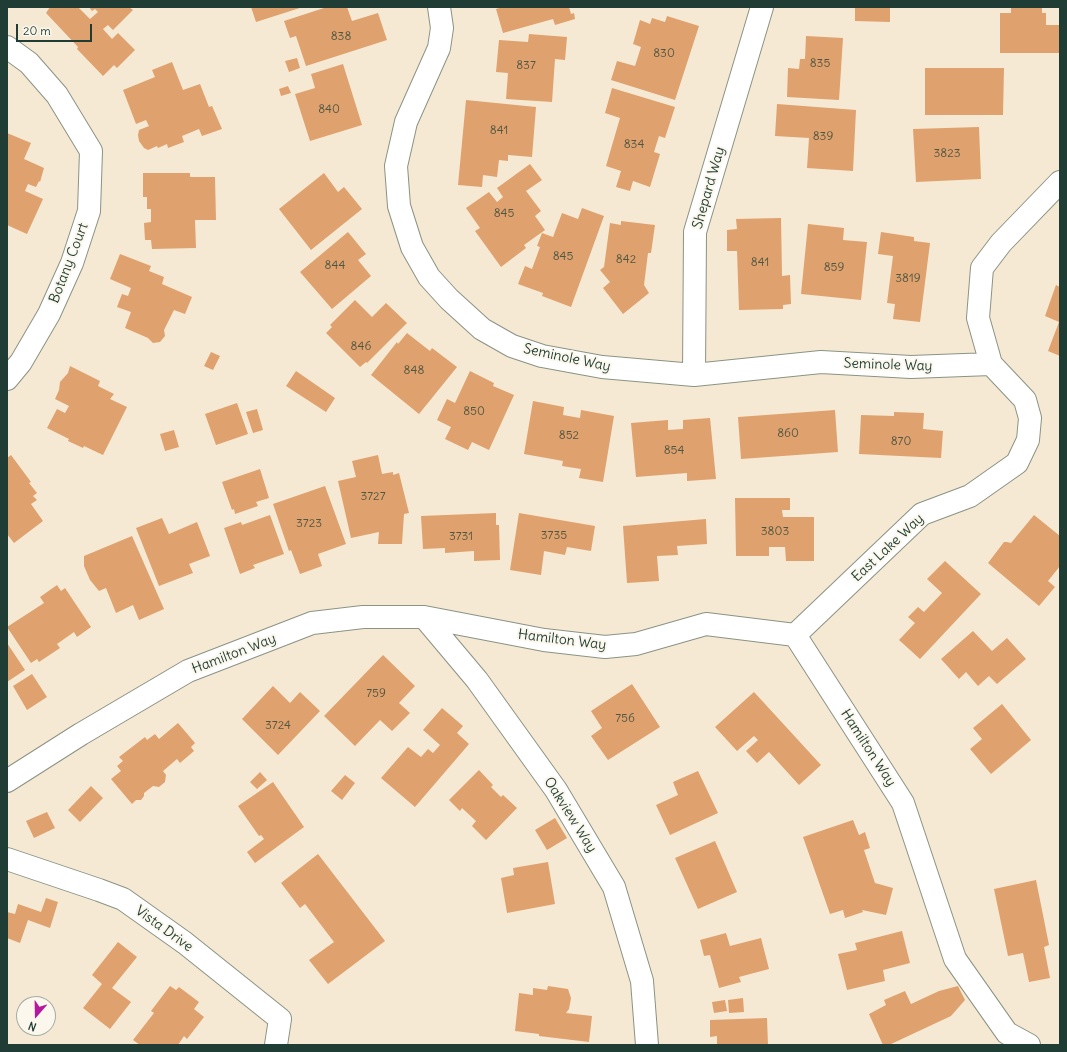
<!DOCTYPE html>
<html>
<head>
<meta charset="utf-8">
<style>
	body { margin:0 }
	#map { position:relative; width:1067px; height:1052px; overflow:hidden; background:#f6e9d4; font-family:Delius,sans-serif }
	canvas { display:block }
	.frame { position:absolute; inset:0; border:8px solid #1f3d34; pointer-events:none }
	.north { position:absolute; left:16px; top:996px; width:40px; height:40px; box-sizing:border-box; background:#fbf7ec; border:1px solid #a3ada2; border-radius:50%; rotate:200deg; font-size:11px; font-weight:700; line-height:16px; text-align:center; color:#1f3d34 }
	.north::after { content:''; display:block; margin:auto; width:14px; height:18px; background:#b5179e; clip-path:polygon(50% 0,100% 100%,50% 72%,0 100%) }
	.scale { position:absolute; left:16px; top:24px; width:76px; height:18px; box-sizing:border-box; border:2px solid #1f3d34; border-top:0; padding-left:5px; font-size:12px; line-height:14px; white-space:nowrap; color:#1f3d34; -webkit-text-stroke:3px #fbf7ec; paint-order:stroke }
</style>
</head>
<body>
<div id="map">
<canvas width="1067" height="1052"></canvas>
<div class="frame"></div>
<div class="north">N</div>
<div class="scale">20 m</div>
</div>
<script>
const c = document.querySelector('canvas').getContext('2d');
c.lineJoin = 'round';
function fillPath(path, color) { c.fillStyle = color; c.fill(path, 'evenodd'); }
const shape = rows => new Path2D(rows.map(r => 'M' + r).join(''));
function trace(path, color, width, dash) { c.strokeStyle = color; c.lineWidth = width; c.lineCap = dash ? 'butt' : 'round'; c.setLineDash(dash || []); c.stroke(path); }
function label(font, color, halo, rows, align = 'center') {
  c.font = font + ' Delius,sans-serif'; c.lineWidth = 4; c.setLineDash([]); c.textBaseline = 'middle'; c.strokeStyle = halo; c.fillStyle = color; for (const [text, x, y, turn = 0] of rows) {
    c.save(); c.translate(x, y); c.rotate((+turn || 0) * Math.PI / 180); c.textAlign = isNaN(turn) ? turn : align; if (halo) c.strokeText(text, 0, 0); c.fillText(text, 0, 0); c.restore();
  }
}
fillPath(shape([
	[50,7,78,7,90,19,98,12,95,9,92,11,89,7,129,7,133,10,113,30,108,25,103,29,112,39,118,33,135,50,117,68,114,65,103,76,77,49,78,47,46,13],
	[251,7,303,7,256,22],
	[327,7,347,7,352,21,378,13,387,40,306,66,296,36,290,38,284,21],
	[503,7,569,7,571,14,574,13,575,19,555,25,553,19,503,33,496,9],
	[855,7,890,7,890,22,855,21],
	[1011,7,1042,7,1042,13,1046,13,1046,25,1060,25,1060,53,1000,53,1000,13,1011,13],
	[667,16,699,26,675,100,611,80,617,61,635,66,641,47,633,44,640,20,650,24,652,18,665,22],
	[529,34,567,37,565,60,555,59,552,102,506,99,508,73,496,72,499,40,528,42],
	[806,36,843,38,839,100,787,97,788,68,799,69,800,59,805,59],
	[297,58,300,68,289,72,285,61],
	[172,62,183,90,200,84,209,107,212,106,222,129,202,136,199,129,182,136,184,142,168,148,167,144,158,148,157,146,148,150,144,148,139,141,138,135,139,130,149,126,146,120,136,124,123,90,155,77,152,70],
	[343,64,362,125,310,141,295,94,315,88,311,74],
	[925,68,1004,68,1003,115,925,115],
	[288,86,291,93,281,96,279,89],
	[612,88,675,107,665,138,659,136,654,152,660,154,650,187,633,181,630,191,616,187,621,171,606,166,620,118,605,113],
	[466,100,536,107,532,157,508,155,508,161,499,160,497,177,483,175,482,187,458,185],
	[777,104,856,110,853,171,807,168,809,138,775,136],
	[979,127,981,179,916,182,913,129],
	[7,133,31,143,24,159,44,168,40,182,39,181,36,187,28,184,25,191,43,199,27,234,7,225],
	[530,164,542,180,526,191,541,211,535,216,545,230,524,245,526,248,501,267,475,231,480,228,466,208,489,192,497,202,503,197,497,188],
	[143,173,190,173,190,177,215,177,216,220,195,220,196,248,152,249,151,240,145,240,144,223,151,222,151,209,147,209,147,197,143,197],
	[324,173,338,192,344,187,362,209,311,250,279,209],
	[582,208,604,216,571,307,542,296,543,293,518,284,525,266,532,269,540,247,537,246,542,233,553,237,562,213,578,219],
	[781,218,782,276,790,275,791,304,783,305,783,309,739,310,737,251,727,251,727,230,737,229,736,219],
	[621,221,655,225,651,253,648,253,644,285,649,293,623,314,603,288,610,282,600,270,604,267,610,223,621,225],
	[808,224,844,228,843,240,867,242,861,300,801,294],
	[348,232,366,254,358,260,371,276,332,309,300,272],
	[881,232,914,237,914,241,930,243,920,322,893,319,895,304,887,303,893,256,878,254],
	[120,254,151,266,149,271,164,277,162,284,192,297,185,314,174,310,164,330,165,336,160,342,153,343,148,338,125,328,131,312,117,307,122,294,128,296,131,288,110,279],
	[1056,285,1060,287,1060,356,1048,351,1059,322,1045,316],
	[355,300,372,317,386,303,407,323,367,363,366,362,360,367,326,333,332,327,330,325],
	[407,333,430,351,432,348,457,367,419,414,371,375,397,342,398,344],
	[211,352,220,356,213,370,204,366],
	[70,366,100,381,98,386,114,394,110,399,127,407,103,455,84,446,83,448,68,441,69,439,47,428,57,409,65,413,69,406,55,399,59,390,60,382,68,373],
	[296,371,335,398,326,412,286,386],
	[470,371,494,383,493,386,514,395,489,450,472,442,468,450,445,439,451,427,437,420,447,399,455,403],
	[533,401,564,407,563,415,580,418,581,410,614,416,603,482,579,478,581,469,562,466,563,461,524,454],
	[237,403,248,434,216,445,205,414],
	[257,409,263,430,253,433,246,412],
	[835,410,838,452,741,459,738,417],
	[894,412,924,413,923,429,943,431,941,458,859,454,861,415,894,416],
	[710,418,716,479,687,481,687,473,636,477,631,423,668,420,668,430,683,429,683,420],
	[174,430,179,447,165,451,160,434],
	[11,455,31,482,29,483,37,493,33,496,37,500,31,504,43,521,14,543,7,534,7,458],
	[378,455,382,474,393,472,393,475,399,473,409,513,404,514,402,544,378,544,379,532,351,538,338,481,356,477,352,461],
	[260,469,269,498,256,502,258,506,235,514,234,509,232,510,222,482],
	[325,486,346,544,318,554,322,566,300,574,291,550,289,551,273,504],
	[735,498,790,498,790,510,782,510,783,517,814,517,814,561,786,561,785,547,769,547,769,556,736,556],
	[496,513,496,525,499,525,500,560,474,561,474,551,445,553,445,548,423,549,421,516],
	[519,513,595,526,591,551,567,547,565,555,544,551,541,575,510,570],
	[270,515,284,554,253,565,255,568,240,574,224,528,241,522,242,525],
	[1034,515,1060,536,1060,566,1048,581,1055,587,1039,606,988,563,1004,542,1007,542,1011,543],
	[162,518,169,534,197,522,210,556,189,564,193,573,159,586,136,528],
	[706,519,707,544,677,546,678,555,657,556,659,581,627,583,623,526],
	[132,536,164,609,139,620,133,605,116,613,106,588,99,591,90,580,84,566,84,556],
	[945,561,981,594,920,659,899,640,915,623,908,617,918,607,924,612,942,593,927,579],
	[57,585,61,591,65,588,91,627,77,637,74,632,57,644,60,648,39,662,37,659,31,663,7,627,44,603,40,597],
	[973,631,992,651,1007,638,1026,659,997,684,989,676,978,686,966,672,959,679,941,659],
	[7,643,25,670,7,682],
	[383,655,415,686,399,703,410,713,392,731,380,720,355,746,324,716],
	[32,674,47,697,27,710,13,686],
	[632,684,660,727,608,760,591,736,602,728,591,711],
	[273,686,290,703,300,692,320,711,278,755,242,719],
	[754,692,821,765,799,785,769,752,757,763,746,751,758,740,754,736,737,751,715,727],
	[1002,704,1031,740,991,774,970,749,982,739,973,728],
	[442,708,463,726,457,733,469,744,415,807,381,778,408,747,421,757,428,749,433,753,440,745,423,730],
	[178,723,195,743,191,747,194,751,180,763,177,759,163,771,166,775,165,782,159,787,153,786,144,793,144,796,141,800,136,800,132,804,111,779,121,771,117,766,123,761,119,757,145,737,147,740,155,734,159,739],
	[479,770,493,785,491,787,501,797,503,795,517,808,486,840,472,826,476,821,462,808,460,811,449,800],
	[698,771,718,813,670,835,656,805,678,795,673,782],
	[260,772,267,780,257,789,250,782],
	[345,775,355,783,342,800,331,791],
	[273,782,304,827,255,863,247,852,264,839,261,835,259,836,238,806],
	[91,786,103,798,80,822,68,810],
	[47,812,55,828,34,838,26,821],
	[555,818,567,838,547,850,535,830],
	[853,820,859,835,865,832,870,848,864,850,875,883,893,888,886,915,862,910,863,912,845,918,843,910,830,914,803,837],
	[715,841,737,892,698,909,675,858],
	[318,854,385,941,328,984,309,960,334,942,305,904,300,908,281,883],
	[548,862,555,904,507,913,501,878,514,875,513,868],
	[1036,880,1049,945,1044,947,1050,978,1029,982,1023,953,1008,956,994,889],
	[46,898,58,902,50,928,28,920,20,943,7,938,7,912,15,914,18,904,41,912],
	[902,931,910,963,883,970,885,981,847,990,838,954,857,950,855,943],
	[726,933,730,946,761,938,769,969,739,977,741,982,719,988,710,955,704,956,700,940],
	[118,942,137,957,112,988,131,1002,110,1029,83,1008,102,984,92,975],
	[170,986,176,990,179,987,199,1002,194,1009,204,1017,187,1039,184,1036,178,1045,140,1045,133,1040,154,1013,151,1011],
	[548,986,568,989,571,998,569,1009,566,1013,592,1016,589,1042,539,1036,539,1034,515,1031,519,993,533,995,533,988,547,990],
	[958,986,965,1000,951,1016,889,1045,883,1045,869,1014,886,1005,884,1000,905,991,911,1004,939,991],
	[743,998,744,1012,729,1013,728,1000],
	[725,1000,727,1011,714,1013,712,1002],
	[767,1018,768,1045,717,1045,717,1036,710,1037,710,1020]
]), '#dfa16d');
const minor = shape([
	[439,7,442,28,439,48,406,122,396,166,399,206,412,247,429,277,449,299,482,329,512,346,542,356,602,367,694,375,821,362,911,367,991,364],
	[7,47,29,63,57,95,91,151,89,211,72,263,49,314,21,362,7,379],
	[694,375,695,232,762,7],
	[424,617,477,680,556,790,614,887,642,981,647,1045],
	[795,635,922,514,970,496,1017,463,1028,440,1030,418,1025,400,991,364,978,318,982,268,1001,243,1060,182],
	[7,781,81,734,188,671,312,623,363,617,424,617,544,640,605,647,636,644,706,624,795,635,903,803,955,959,1007,1033,1029,1045],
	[7,859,99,890,123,899,185,943,280,1019,276,1045]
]);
trace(minor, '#8a9384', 24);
trace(minor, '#fff', 22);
label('12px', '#4f5642', null, [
	["838",341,37],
	["830",664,54],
	["835",820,64],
	["837",526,66],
	["840",329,110],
	["841",499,131],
	["839",823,137],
	["834",634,145],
	["3823",947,154],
	["845",504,214],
	["845",563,257],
	["842",626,260],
	["841",760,263],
	["844",335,266],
	["859",834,268],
	["3819",908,279],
	["846",361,347],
	["848",414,371],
	["850",474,412],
	["860",788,434],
	["852",569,436],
	["870",901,442],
	["854",674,451],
	["3727",373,497],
	["3723",309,524],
	["3803",775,532],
	["3735",554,536],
	["3731",461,537],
	["759",376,694],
	["756",625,719],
	["3724",278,726]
]);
label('14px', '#1f3d34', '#fbf7ec', [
	["Shepard Way",709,188,-74],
	["Botany Court",69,263,-69],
	["Seminole Way",567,358,12],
	["Seminole Way",888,365,2],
	["East Lake Way",888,548,-43],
	["Hamilton Way",562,640,7],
	["Hamilton Way",234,654,-21],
	["Hamilton Way",868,748,57],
	["Oakview Way",570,815,58],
	["Vista Drive",164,929,36]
]);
</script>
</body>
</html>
